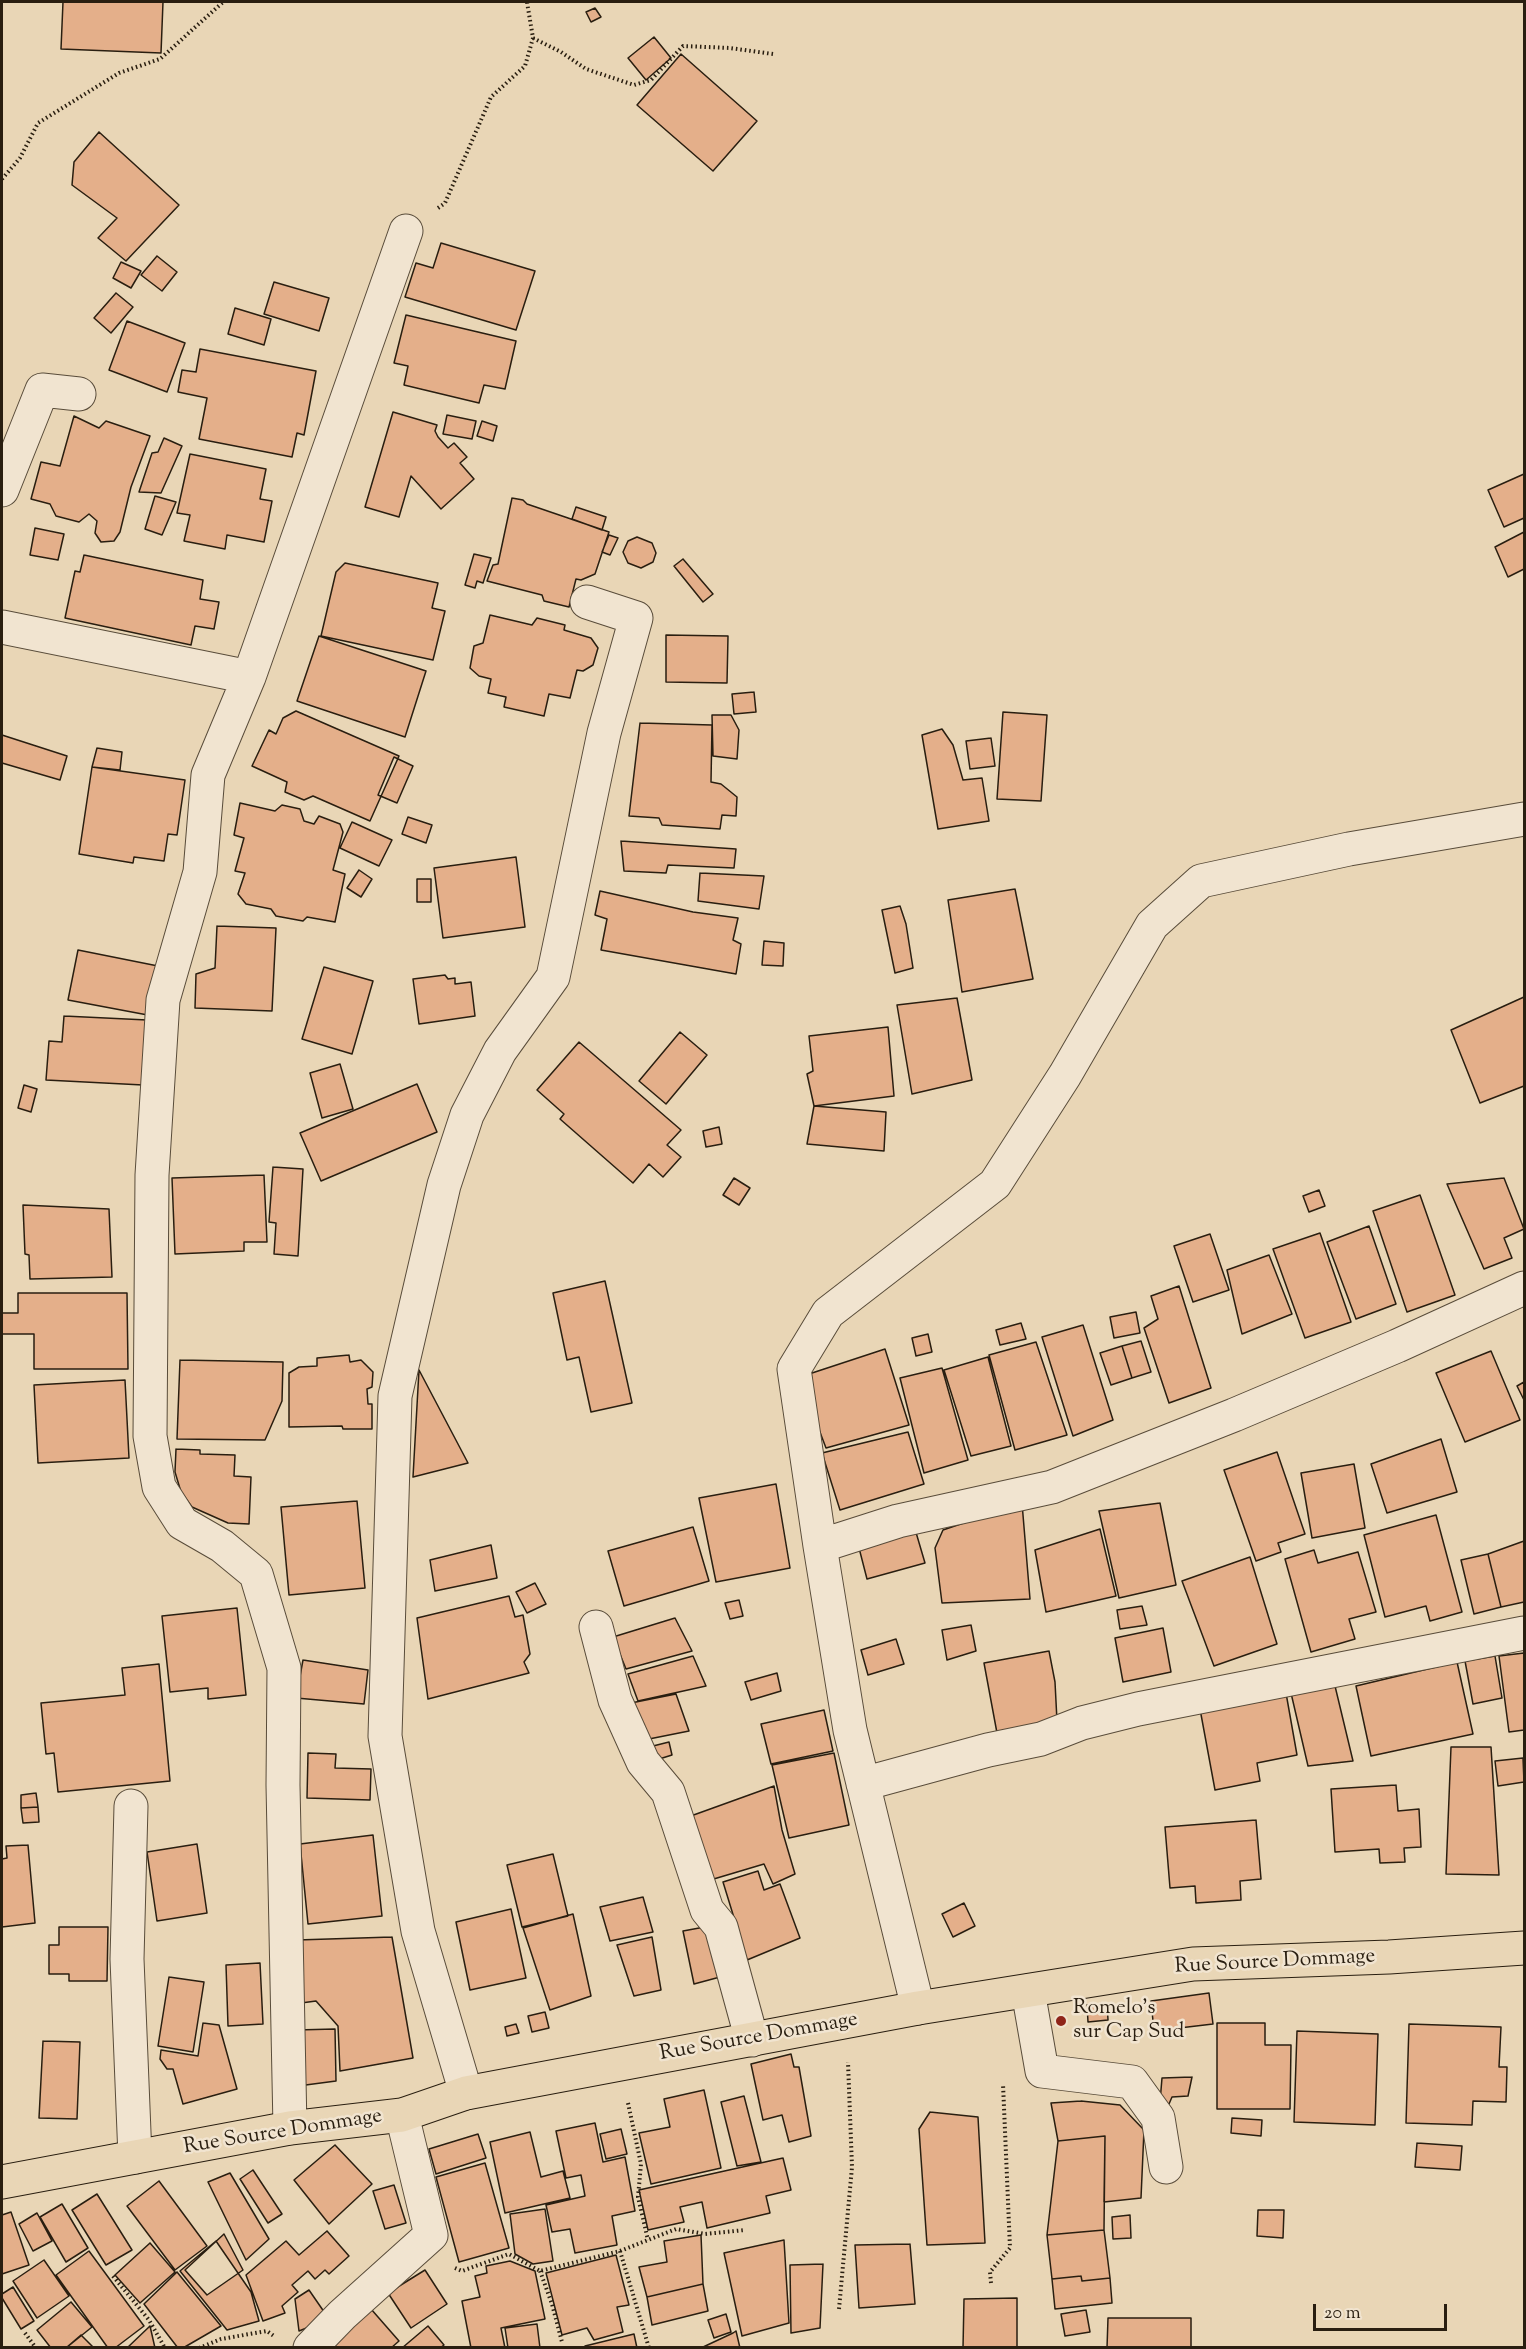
<!DOCTYPE html>
<html>
<head>
<meta charset="utf-8">
<style>
	body { margin:0 }
	#map { position:relative; width:1526px; height:2349px; overflow:hidden; background:#e9d6b6; font-family:"Sorts Mill Goudy",serif }
	canvas { display:block }
	.frame { position:absolute; inset:0; border:3px solid #291e10; pointer-events:none }
	.scale { position:absolute; left:1313px; top:2304px; width:134px; height:27px; box-sizing:border-box; border:3px solid #291e10; border-top:0; padding-left:8px; font-size:18px; line-height:21px; white-space:nowrap; color:#291e10; -webkit-text-stroke:4px #f1e4d0; paint-order:stroke }
</style>
</head>
<body>
<div id="map">
<canvas width="1526" height="2349"></canvas>
<div class="frame"></div>
<div class="scale">20 m</div>
</div>
<script>
const c = document.querySelector('canvas').getContext('2d');
c.lineJoin = 'round';
function fillPath(path, color) { c.fillStyle = color; c.fill(path, 'evenodd'); }
const shape = rows => new Path2D(rows.map(r => 'M' + r).join(''));
function trace(path, color, width, dash) { c.strokeStyle = color; c.lineWidth = width; c.lineCap = dash ? 'butt' : 'round'; c.setLineDash(dash || []); c.stroke(path); }
function label(font, color, halo, rows, align = 'center') {
  c.font = font + ' "Sorts Mill Goudy",serif'; c.lineWidth = 5; c.setLineDash([]); c.textBaseline = 'middle'; c.strokeStyle = halo; c.fillStyle = color; for (const [text, x, y, turn = 0] of rows) {
    c.save(); c.translate(x, y); c.rotate((+turn || 0) * Math.PI / 180); c.textAlign = isNaN(turn) ? turn : align; if (halo) c.strokeText(text, 0, 0); c.fillText(text, 0, 0); c.restore();
  }
}
const building = shape([
	[63,2,163,2,161,53,61,49,63,2],
	[595,8,601,17,591,22,586,12,595,8],
	[654,37,671,58,646,80,628,58,654,37],
	[681,54,757,121,713,171,637,105,681,54],
	[99,132,179,205,126,261,98,238,117,218,72,185,74,162,99,132],
	[441,243,535,271,516,330,405,297,416,263,433,268,441,243],
	[157,256,177,272,162,291,141,275,157,256],
	[121,262,141,271,131,288,113,278,121,262],
	[274,282,329,298,319,331,264,314,274,282],
	[116,293,133,307,111,333,94,318,116,293],
	[235,308,271,319,264,345,228,334,235,308],
	[406,315,516,341,505,389,484,385,479,403,404,385,408,366,394,363,406,315],
	[127,321,185,343,167,392,109,370,127,321],
	[200,349,316,371,304,435,297,433,292,457,199,439,207,398,178,392,182,370,196,372,200,349],
	[393,412,437,425,435,431,438,437,448,448,454,443,467,457,460,463,474,479,441,509,411,476,399,517,365,507,393,412],
	[447,415,476,421,472,439,443,434,447,415],
	[74,416,99,428,106,421,150,436,131,487,120,532,114,541,101,542,95,533,97,521,89,514,79,522,56,516,50,504,31,499,41,462,60,466,74,416],
	[482,421,497,426,493,441,477,436,482,421],
	[164,438,182,446,161,493,139,492,152,453,158,452,164,438],
	[190,454,266,469,260,499,272,501,264,542,227,535,225,549,184,541,190,515,177,513,190,454],
	[1524,474,1524,518,1504,527,1488,490,1524,474],
	[155,496,176,502,162,535,145,529,155,496],
	[512,498,523,500,527,504,609,532,595,574,581,580,576,579,569,607,544,601,542,595,487,581,493,565,498,564,512,498],
	[576,507,606,517,602,530,572,519,576,507],
	[35,528,64,534,58,560,30,555,35,528],
	[1524,532,1524,569,1508,577,1495,547,1524,532],
	[609,535,618,538,610,555,602,552,609,535],
	[637,537,652,543,656,553,653,562,641,568,628,563,623,552,628,541,637,537],
	[474,554,491,558,483,583,477,581,475,588,465,585,474,554],
	[84,555,203,580,200,599,219,602,214,629,195,626,191,645,65,618,75,571,80,572,84,555],
	[683,559,713,594,703,602,674,566,683,559],
	[345,563,438,583,432,608,445,611,433,660,321,636,336,572,345,563],
	[490,615,532,625,537,618,565,625,564,630,591,638,598,648,593,665,583,671,577,670,570,698,549,694,544,716,504,707,506,697,488,693,491,679,479,676,470,668,474,646,483,643,490,615],
	[666,635,728,636,727,683,666,682,666,635],
	[319,636,426,671,405,737,297,701,319,636],
	[754,692,756,712,734,714,732,694,754,692],
	[296,711,399,756,370,821,313,796,304,800,285,792,287,782,252,766,269,730,276,734,283,718,296,711],
	[1003,712,1047,715,1041,801,997,799,1003,712],
	[712,715,731,715,739,730,737,759,713,756,712,715],
	[640,723,712,725,711,782,721,784,737,797,736,816,722,815,720,829,662,825,659,818,629,816,640,723],
	[942,729,953,745,963,780,982,778,989,821,938,829,922,735,942,729],
	[2,735,67,756,60,780,2,763,2,735],
	[991,738,995,766,970,769,966,741,991,738],
	[97,748,122,752,120,770,92,767,97,748],
	[394,757,413,766,397,803,378,795,394,757],
	[92,767,185,780,177,835,168,834,164,861,134,857,133,863,79,854,92,767],
	[240,803,275,811,282,805,300,809,304,821,314,824,319,816,340,824,343,832,333,870,345,874,335,922,307,917,303,921,276,916,271,909,246,904,238,894,245,873,235,871,244,838,234,835,240,803],
	[408,817,432,825,426,843,402,834,408,817],
	[352,822,392,840,379,866,340,848,352,822],
	[621,841,736,849,734,868,668,865,666,873,624,871,621,841],
	[516,857,525,927,443,938,434,868,516,857],
	[359,870,372,879,361,897,347,888,359,870],
	[700,873,764,876,759,909,698,901,700,873],
	[417,879,431,879,431,902,417,902,417,879],
	[1015,889,1033,979,962,992,948,900,1015,889],
	[600,891,693,912,738,918,733,940,741,944,736,974,601,950,607,919,595,915,600,891],
	[900,906,906,924,913,968,895,973,882,910,900,906],
	[217,926,276,928,272,1011,195,1008,196,974,215,968,217,926],
	[764,941,784,943,783,966,762,965,764,941],
	[78,950,163,967,153,1016,68,1000,78,950],
	[324,967,373,981,352,1054,302,1039,324,967],
	[445,975,448,979,455,978,455,984,471,982,475,1016,419,1024,413,979,445,975],
	[1524,997,1524,1086,1480,1103,1451,1030,1524,997],
	[957,998,972,1080,912,1094,897,1005,957,998],
	[64,1016,147,1020,143,1085,46,1080,49,1041,62,1042,64,1016],
	[888,1027,894,1096,814,1106,807,1074,813,1071,809,1036,888,1027],
	[680,1032,707,1055,666,1104,639,1081,680,1032],
	[579,1042,681,1130,667,1145,681,1157,663,1177,649,1164,633,1183,560,1119,564,1114,537,1090,579,1042],
	[340,1064,353,1109,322,1118,310,1073,340,1064],
	[417,1084,437,1132,321,1181,300,1133,417,1084],
	[24,1085,37,1089,31,1112,18,1108,24,1085],
	[814,1106,886,1112,884,1151,807,1144,814,1106],
	[719,1127,722,1144,706,1147,703,1131,719,1127],
	[273,1167,303,1169,298,1256,274,1254,276,1223,269,1222,273,1167],
	[264,1175,267,1242,244,1242,244,1251,175,1254,172,1178,264,1175],
	[734,1178,750,1188,739,1205,723,1195,734,1178],
	[1504,1178,1524,1229,1504,1238,1512,1258,1484,1269,1447,1184,1504,1178],
	[1319,1190,1325,1206,1309,1212,1303,1196,1319,1190],
	[1420,1195,1455,1295,1407,1312,1373,1211,1420,1195],
	[23,1205,109,1209,112,1277,30,1279,29,1255,25,1254,23,1205],
	[1369,1226,1396,1304,1356,1319,1327,1242,1369,1226],
	[1320,1233,1351,1322,1305,1338,1273,1249,1320,1233],
	[1210,1234,1229,1290,1193,1302,1174,1246,1210,1234],
	[1269,1255,1292,1314,1242,1334,1227,1270,1269,1255],
	[605,1281,632,1403,591,1412,579,1357,567,1360,553,1293,605,1281],
	[1179,1286,1211,1388,1169,1403,1144,1328,1158,1319,1151,1296,1179,1286],
	[18,1293,127,1293,128,1369,34,1369,34,1334,2,1334,2,1313,18,1313,18,1293],
	[1136,1312,1140,1333,1114,1338,1110,1317,1136,1312],
	[1021,1323,1026,1339,1000,1345,996,1330,1021,1323],
	[1083,1325,1113,1420,1073,1436,1042,1337,1083,1325],
	[928,1334,932,1352,916,1356,912,1338,928,1334],
	[1141,1341,1151,1372,1132,1378,1122,1346,1141,1341],
	[1036,1342,1067,1435,1015,1450,989,1355,1036,1342],
	[1122,1346,1132,1378,1111,1385,1100,1353,1122,1346],
	[885,1349,909,1425,826,1448,815,1419,809,1374,885,1349],
	[1491,1351,1520,1420,1465,1442,1436,1373,1491,1351],
	[349,1355,350,1362,361,1360,373,1372,372,1387,367,1389,368,1404,372,1404,372,1429,343,1429,342,1426,289,1427,289,1373,299,1367,317,1366,317,1358,349,1355],
	[988,1357,1011,1446,971,1456,944,1370,988,1357],
	[180,1360,283,1362,282,1401,265,1440,177,1439,180,1360],
	[942,1368,968,1460,924,1473,900,1378,942,1368],
	[419,1370,468,1463,413,1477,419,1370],
	[125,1380,129,1458,38,1463,34,1385,125,1380],
	[1524,1382,1524,1400,1517,1386,1524,1382],
	[908,1432,924,1484,840,1510,822,1453,908,1432],
	[1441,1439,1457,1492,1387,1513,1371,1464,1441,1439],
	[176,1449,200,1450,200,1454,235,1455,234,1476,251,1477,249,1524,228,1523,192,1507,181,1492,175,1472,176,1449],
	[1277,1452,1305,1534,1278,1543,1281,1552,1256,1561,1224,1470,1277,1452],
	[1354,1464,1365,1528,1312,1538,1301,1473,1354,1464],
	[776,1484,790,1568,716,1582,699,1498,776,1484],
	[357,1501,365,1588,289,1595,281,1507,357,1501],
	[1022,1503,1030,1599,942,1603,935,1548,943,1530,1022,1503],
	[1160,1503,1176,1585,1119,1598,1099,1511,1160,1503],
	[1436,1515,1462,1612,1430,1621,1426,1606,1385,1617,1364,1535,1436,1515],
	[693,1527,709,1581,624,1606,608,1551,693,1527],
	[915,1529,925,1563,867,1579,858,1544,915,1529],
	[1100,1529,1116,1596,1046,1612,1035,1550,1100,1529],
	[1524,1541,1524,1602,1501,1607,1488,1554,1524,1541],
	[491,1545,497,1578,435,1591,430,1560,491,1545],
	[1314,1550,1318,1563,1358,1552,1376,1612,1349,1619,1355,1639,1311,1652,1285,1559,1314,1550],
	[1488,1554,1501,1607,1474,1614,1461,1560,1488,1554],
	[1250,1557,1277,1644,1214,1666,1182,1581,1250,1557],
	[535,1583,546,1604,527,1613,516,1592,535,1583],
	[509,1596,515,1617,523,1615,530,1654,524,1662,529,1673,428,1699,417,1618,509,1596],
	[739,1600,743,1616,730,1619,725,1603,739,1600],
	[1142,1606,1147,1625,1120,1629,1117,1610,1142,1606],
	[237,1608,246,1695,208,1699,208,1688,170,1692,162,1616,237,1608],
	[675,1618,692,1651,626,1669,613,1637,675,1618],
	[971,1625,976,1651,947,1660,942,1630,971,1625],
	[1163,1628,1171,1672,1123,1682,1115,1638,1163,1628],
	[896,1639,904,1664,868,1675,861,1650,896,1639],
	[1049,1651,1055,1682,1057,1721,997,1733,984,1663,1049,1651],
	[1524,1653,1524,1730,1509,1732,1499,1656,1524,1653],
	[693,1656,706,1686,638,1701,628,1674,693,1656],
	[1495,1656,1502,1698,1473,1704,1465,1661,1495,1656],
	[303,1660,368,1670,364,1704,296,1698,303,1660],
	[1457,1662,1473,1734,1371,1756,1356,1686,1457,1662],
	[159,1664,170,1781,58,1792,54,1753,46,1754,41,1703,125,1695,122,1668,159,1664],
	[777,1673,781,1691,751,1700,745,1682,777,1673],
	[1335,1686,1353,1761,1308,1766,1291,1693,1335,1686],
	[1286,1693,1297,1755,1257,1763,1260,1781,1215,1790,1200,1709,1286,1693],
	[676,1694,689,1731,644,1740,631,1703,676,1694],
	[824,1710,833,1751,771,1764,761,1724,824,1710],
	[669,1742,672,1755,656,1760,653,1746,669,1742],
	[1451,1747,1491,1747,1499,1875,1446,1874,1451,1747],
	[308,1753,336,1754,335,1768,371,1769,370,1800,307,1798,308,1753],
	[834,1753,849,1825,789,1838,772,1765,834,1753],
	[1523,1758,1524,1782,1498,1786,1495,1761,1523,1758],
	[1396,1785,1398,1811,1419,1809,1421,1847,1404,1848,1405,1862,1380,1863,1379,1849,1335,1852,1331,1789,1396,1785],
	[774,1786,782,1830,795,1874,773,1884,764,1864,707,1881,688,1817,774,1786],
	[36,1793,38,1807,21,1808,21,1795,36,1793],
	[38,1807,39,1822,23,1823,21,1808,38,1807],
	[1256,1820,1261,1879,1240,1881,1241,1900,1196,1903,1195,1886,1170,1888,1165,1827,1256,1820],
	[373,1835,382,1916,308,1924,300,1844,373,1835],
	[197,1844,207,1913,157,1921,147,1852,197,1844],
	[28,1845,35,1923,2,1927,2,1859,7,1858,6,1846,28,1845],
	[553,1854,568,1916,522,1927,507,1865,553,1854],
	[758,1871,764,1890,780,1884,800,1938,747,1960,723,1882,758,1871],
	[643,1897,653,1932,610,1941,600,1907,643,1897],
	[964,1903,975,1926,953,1937,942,1914,964,1903],
	[511,1909,526,1978,470,1990,456,1922,511,1909],
	[573,1914,591,1996,550,2010,523,1928,573,1914],
	[710,1926,720,1977,694,1984,683,1931,710,1926],
	[59,1927,108,1927,107,1981,69,1981,69,1974,49,1974,49,1945,59,1945,59,1927],
	[392,1937,413,2058,340,2071,338,2026,316,2001,301,2003,297,1940,392,1937],
	[652,1937,661,1990,634,1996,617,1945,652,1937],
	[260,1963,263,2024,228,2026,226,1965,260,1963],
	[169,1977,204,1982,193,2052,158,2046,169,1977],
	[1209,1993,1213,2024,1154,2031,1151,2001,1209,1993],
	[1107,2003,1108,2020,1088,2022,1087,2005,1107,2003],
	[545,2012,549,2028,532,2032,528,2016,545,2012],
	[203,2023,219,2025,237,2089,183,2104,173,2069,167,2069,160,2059,161,2050,198,2056,203,2023],
	[1217,2023,1265,2023,1265,2045,1291,2045,1290,2109,1217,2109,1217,2023],
	[516,2024,519,2033,507,2036,505,2027,516,2024],
	[1409,2024,1501,2027,1499,2067,1507,2067,1506,2102,1473,2101,1472,2125,1406,2123,1409,2024],
	[335,2029,336,2081,298,2086,296,2030,335,2029],
	[1297,2031,1378,2034,1375,2125,1294,2122,1297,2031],
	[43,2041,80,2042,77,2119,39,2118,43,2041],
	[791,2054,794,2067,799,2067,811,2136,789,2142,782,2115,763,2120,751,2064,791,2054],
	[1192,2077,1188,2096,1172,2097,1169,2104,1160,2102,1162,2078,1192,2077],
	[704,2090,721,2168,651,2184,639,2133,670,2127,664,2099,704,2090],
	[744,2096,761,2162,737,2166,721,2102,744,2096],
	[1081,2101,1120,2105,1144,2130,1141,2198,1104,2202,1105,2136,1058,2141,1051,2103,1081,2101],
	[930,2112,978,2117,985,2243,927,2245,919,2129,930,2112],
	[1232,2118,1262,2120,1261,2136,1231,2133,1232,2118],
	[595,2123,603,2162,625,2157,635,2211,612,2216,617,2245,575,2253,570,2229,552,2232,546,2205,585,2196,581,2175,566,2178,556,2131,595,2123],
	[621,2129,627,2154,606,2159,600,2134,621,2129],
	[530,2132,541,2177,563,2171,570,2198,505,2213,490,2142,530,2132],
	[478,2134,486,2158,436,2174,429,2149,478,2134],
	[1105,2136,1104,2230,1047,2235,1058,2141,1105,2136],
	[1417,2143,1462,2146,1460,2170,1415,2167,1417,2143],
	[335,2145,372,2184,329,2224,294,2180,335,2145],
	[783,2158,791,2190,766,2196,770,2213,707,2228,702,2202,680,2207,684,2222,648,2230,639,2190,783,2158],
	[485,2163,509,2248,459,2262,436,2177,485,2163],
	[253,2170,282,2214,268,2223,240,2179,253,2170],
	[230,2173,269,2239,246,2260,208,2182,230,2173],
	[159,2181,207,2246,175,2270,127,2206,159,2181],
	[394,2185,406,2223,385,2229,373,2191,394,2185],
	[97,2194,132,2250,106,2265,72,2210,97,2194],
	[62,2204,88,2248,66,2262,40,2217,62,2204],
	[545,2209,553,2261,533,2264,515,2254,510,2214,545,2209],
	[1258,2210,1284,2210,1283,2238,1257,2236,1258,2210],
	[11,2212,29,2265,2,2274,2,2215,11,2212],
	[37,2213,52,2241,33,2251,19,2224,37,2213],
	[1130,2215,1131,2238,1113,2239,1112,2217,1130,2215],
	[1104,2230,1110,2278,1082,2281,1081,2276,1052,2279,1047,2235,1104,2230],
	[327,2231,349,2256,329,2274,325,2270,315,2279,308,2271,292,2285,298,2292,282,2306,285,2313,263,2321,246,2275,286,2241,299,2255,327,2231],
	[224,2234,243,2270,207,2295,185,2270,224,2234],
	[701,2235,703,2284,647,2297,639,2267,667,2262,664,2241,701,2235],
	[784,2240,789,2323,742,2336,724,2253,784,2240],
	[216,2241,251,2292,259,2321,227,2330,180,2271,216,2241],
	[150,2243,175,2272,140,2303,115,2275,150,2243],
	[910,2244,915,2304,859,2308,855,2245,910,2244],
	[89,2251,144,2326,115,2348,108,2348,56,2275,89,2251],
	[616,2255,629,2305,617,2307,623,2332,594,2340,587,2328,562,2335,546,2273,616,2255],
	[44,2260,69,2296,37,2318,13,2281,44,2260],
	[510,2261,535,2271,545,2319,501,2328,505,2348,471,2348,462,2301,480,2297,475,2276,487,2273,486,2266,510,2261],
	[823,2264,820,2328,791,2333,790,2265,823,2264],
	[425,2270,447,2304,411,2328,388,2293,425,2270],
	[177,2272,221,2326,183,2348,178,2348,144,2304,177,2272],
	[1081,2276,1082,2281,1110,2278,1112,2303,1055,2309,1052,2279,1081,2276],
	[703,2284,708,2311,652,2325,647,2297,703,2284],
	[13,2287,34,2321,21,2329,2,2298,2,2294,13,2287],
	[309,2290,329,2319,299,2331,295,2299,309,2290],
	[1017,2298,1017,2348,963,2348,964,2299,1017,2298],
	[71,2302,92,2327,66,2348,51,2348,37,2330,71,2302],
	[371,2309,399,2341,391,2348,326,2348,371,2309],
	[1086,2310,1090,2332,1065,2336,1061,2314,1086,2310],
	[726,2314,731,2332,714,2338,708,2320,726,2314],
	[1108,2318,1191,2318,1191,2348,1107,2348,1108,2318],
	[537,2324,540,2348,508,2348,505,2328,537,2324],
	[150,2326,155,2348,127,2348,150,2326],
	[428,2326,444,2345,440,2348,402,2348,428,2326],
	[736,2331,740,2348,701,2348,733,2333,736,2331],
	[634,2334,637,2348,585,2348,585,2346,634,2334],
	[81,2335,94,2348,67,2347,81,2335]
]);
fillPath(building, '#e4af8a');
trace(building, '#291e10', 1.5);
const minor = shape([
	[2,490,42,390,79,394],
	[2,627,249,677],
	[820,1546,898,1521,1052,1487,1234,1415,1397,1346,1524,1288],
	[596,1627,615,1700,643,1762,668,1792,707,1910,721,1927,752,2040],
	[863,1784,988,1750,1041,1739,1082,1723,1138,1709,1524,1633],
	[131,1806,127,1959,135,2157],
	[1028,1991,1042,2071,1132,2082,1158,2118,1166,2167],
	[918,2008,850,1730,820,1546,794,1369,828,1313,995,1184,1065,1075,1152,925,1201,881,1349,849,1524,819],
	[466,2093,418,1931,385,1736,395,1396,444,1185,467,1115,500,1051,553,977,604,733,636,618,587,602],
	[290,2128,283,1785,284,1668,256,1574,222,1546,182,1523,159,1487,150,1436,152,1175,163,1000,200,872,208,775,249,677,406,231],
	[310,2348,342,2315,431,2235,402,2115]
]);
const major = shape([
	[2,2182,290,2128,402,2115,466,2093,918,2008,1193,1964,1389,1957,1524,1948]
]);
trace(minor, '#594c3a', 35);
trace(major, '#291e10', 35);
trace(shape([
	[533,38,561,52,586,69,634,85,651,80,683,46,730,48,773,54],
	[2,179,20,158,38,123,119,73,160,59,223,2],
	[438,208,445,203,491,97,525,66,533,38,527,2],
	[628,2103,641,2164,638,2197,648,2240],
	[620,2251,649,2348],
	[455,2268,462,2271,509,2254,540,2271,620,2251,676,2229,705,2234,745,2230],
	[540,2271,552,2304,562,2342],
	[113,2276,149,2320,165,2348],
	[991,2283,990,2272,1010,2248,1003,2084],
	[839,2309,852,2167,848,2062],
	[25,2333,36,2348],
	[199,2348,221,2339,267,2331,274,2336]
]), '#291e10', 4, [1.5, 3]);
trace(minor, '#f1e4d0', 33);
trace(major, '#e9d6b6', 33);
for (const [x, y, r, color] of [
	[1061,2021,6,"#8f2418"]
]) { const dot = new Path2D(); dot.arc(x, y, r, 0, 2 * Math.PI); c.fillStyle = color; c.fill(dot); trace(dot, '#f1e4d0', 2); }
label('21px', '#291e10', '#f1e4d0', [
	["Rue Source Dommage",1275,1963,-3],
	["Rue Source Dommage",759,2038,-10],
	["Rue Source Dommage",283,2133,-9]
]);
label('21px', '#291e10', '#f1e4d0', [
	["Romelo's",1073,2009],
	["sur Cap Sud",1073,2033]
], 'left');
</script>
</body>
</html>
